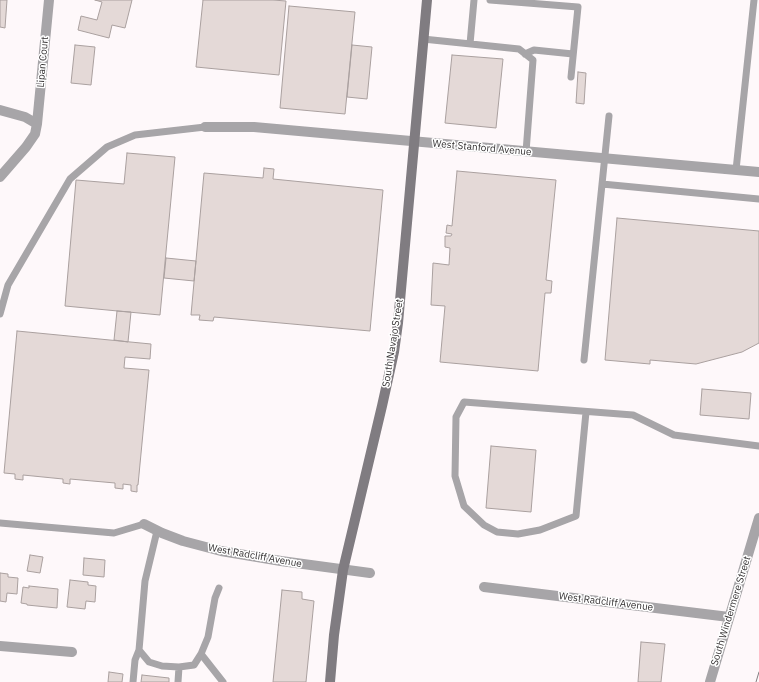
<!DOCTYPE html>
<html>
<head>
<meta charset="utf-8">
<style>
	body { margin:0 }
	canvas { display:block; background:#fef8fa }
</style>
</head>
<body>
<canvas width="759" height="682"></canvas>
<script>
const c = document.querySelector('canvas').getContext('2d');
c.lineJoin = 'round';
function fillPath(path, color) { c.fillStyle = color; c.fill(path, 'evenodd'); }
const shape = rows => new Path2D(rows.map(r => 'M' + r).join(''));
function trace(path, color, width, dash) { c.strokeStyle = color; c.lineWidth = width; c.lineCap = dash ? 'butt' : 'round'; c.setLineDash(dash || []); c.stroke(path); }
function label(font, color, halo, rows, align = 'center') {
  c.font = font + ' "IBM Plex Sans",sans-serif'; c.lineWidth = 3; c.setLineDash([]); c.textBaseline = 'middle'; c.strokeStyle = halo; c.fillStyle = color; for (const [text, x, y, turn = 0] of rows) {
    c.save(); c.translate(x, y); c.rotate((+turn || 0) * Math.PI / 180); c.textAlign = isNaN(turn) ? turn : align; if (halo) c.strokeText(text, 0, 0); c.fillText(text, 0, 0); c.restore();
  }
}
const building = shape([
	[0,0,7,0,5,28,0,27,0,0],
	[95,0,132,0,125,28,112,25,109,38,78,30,81,16,97,20,102,2,95,0],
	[203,0,273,0,286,1,279,75,196,67,203,0],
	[289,6,355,12,345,114,280,108,289,6],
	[75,45,95,47,91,85,71,83,75,45],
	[352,45,372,47,367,99,347,97,352,45],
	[452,55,503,59,496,128,445,123,452,55],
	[578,72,586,73,584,104,576,103,578,72],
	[127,153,175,157,160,315,65,306,76,180,124,184,127,153],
	[264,168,274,169,273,179,383,190,370,331,214,317,213,321,199,320,200,315,191,315,204,173,263,178,264,168],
	[457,171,556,180,546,280,552,281,551,293,545,293,538,371,440,362,445,306,431,305,433,263,449,265,450,248,445,247,445,236,451,236,452,234,446,233,447,225,452,226,457,171],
	[617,218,759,231,759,343,742,352,696,364,650,360,650,364,605,360,617,218],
	[166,258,196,261,194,281,164,278,166,258],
	[117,311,131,312,128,342,114,340,117,311],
	[17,331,151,344,150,359,125,357,124,368,149,370,138,485,137,485,137,492,131,491,131,485,123,484,123,489,115,488,115,483,70,479,70,484,63,483,63,479,23,475,23,480,15,479,15,474,4,473,17,331],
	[702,389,751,393,749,419,700,415,702,389],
	[491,446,536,450,531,512,486,508,491,446],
	[30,555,43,557,40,573,27,571,30,555],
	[84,558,105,560,104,577,83,575,84,558],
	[0,573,8,574,8,577,18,578,17,594,7,593,6,602,0,601,0,573],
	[70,580,88,582,88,585,96,586,95,602,86,601,85,609,67,607,70,580],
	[29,586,58,589,57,608,27,605,27,604,21,603,23,587,29,588,29,586],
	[282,590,302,592,302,599,314,601,306,682,273,682,282,590],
	[641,642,665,644,661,682,638,682,641,642],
	[109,672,123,674,122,682,108,682,109,672],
	[142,675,169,678,169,682,141,682,142,675]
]);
fillPath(building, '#e4d9d7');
trace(building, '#aaa09f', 1);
trace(shape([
	[490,0,578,7,571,77],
	[423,39,519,49,533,60,526,152],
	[470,44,474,0],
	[525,54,534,50,573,54],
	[736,170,754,0],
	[602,184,759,199],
	[0,314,8,285,70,179,107,147,135,135,205,127],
	[584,360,609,116],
	[586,412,576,516,540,530,518,534,497,532,484,525,464,506,455,476,456,417,464,402,633,415,674,435,759,446],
	[0,523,114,533,144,524],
	[157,531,145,581,139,650,149,662,162,666,179,667,194,665,201,654,208,637,215,598,219,588],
	[201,654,223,682],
	[133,682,135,660,139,650],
	[178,682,179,667]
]), '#a7a5a8', 7);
trace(shape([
	[0,110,25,117,37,124],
	[205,127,254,127,759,172],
	[0,177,26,147,35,134,37,124,49,0],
	[144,524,162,533,183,541,221,551,281,561,370,573],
	[484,587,729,617],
	[0,646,72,652],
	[710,682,759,518]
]), '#a7a5a8', 10);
trace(shape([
	[330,682,334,635,343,570,382,406,394,352,398,323,427,0]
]), '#807c81', 10);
trace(shape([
	[756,682,759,672]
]), '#817d7f', 1);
label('10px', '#322f30', '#fff', [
	["Lipan Court",43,62,-85],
	["West Stanford Avenue",482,148,5],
	["South Navajo Street",393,343,-81],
	["West Radcliff Avenue",255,556,10],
	["West Radcliff Avenue",606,602,7],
	["South Windermere Street",731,611,-73]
]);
</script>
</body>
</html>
